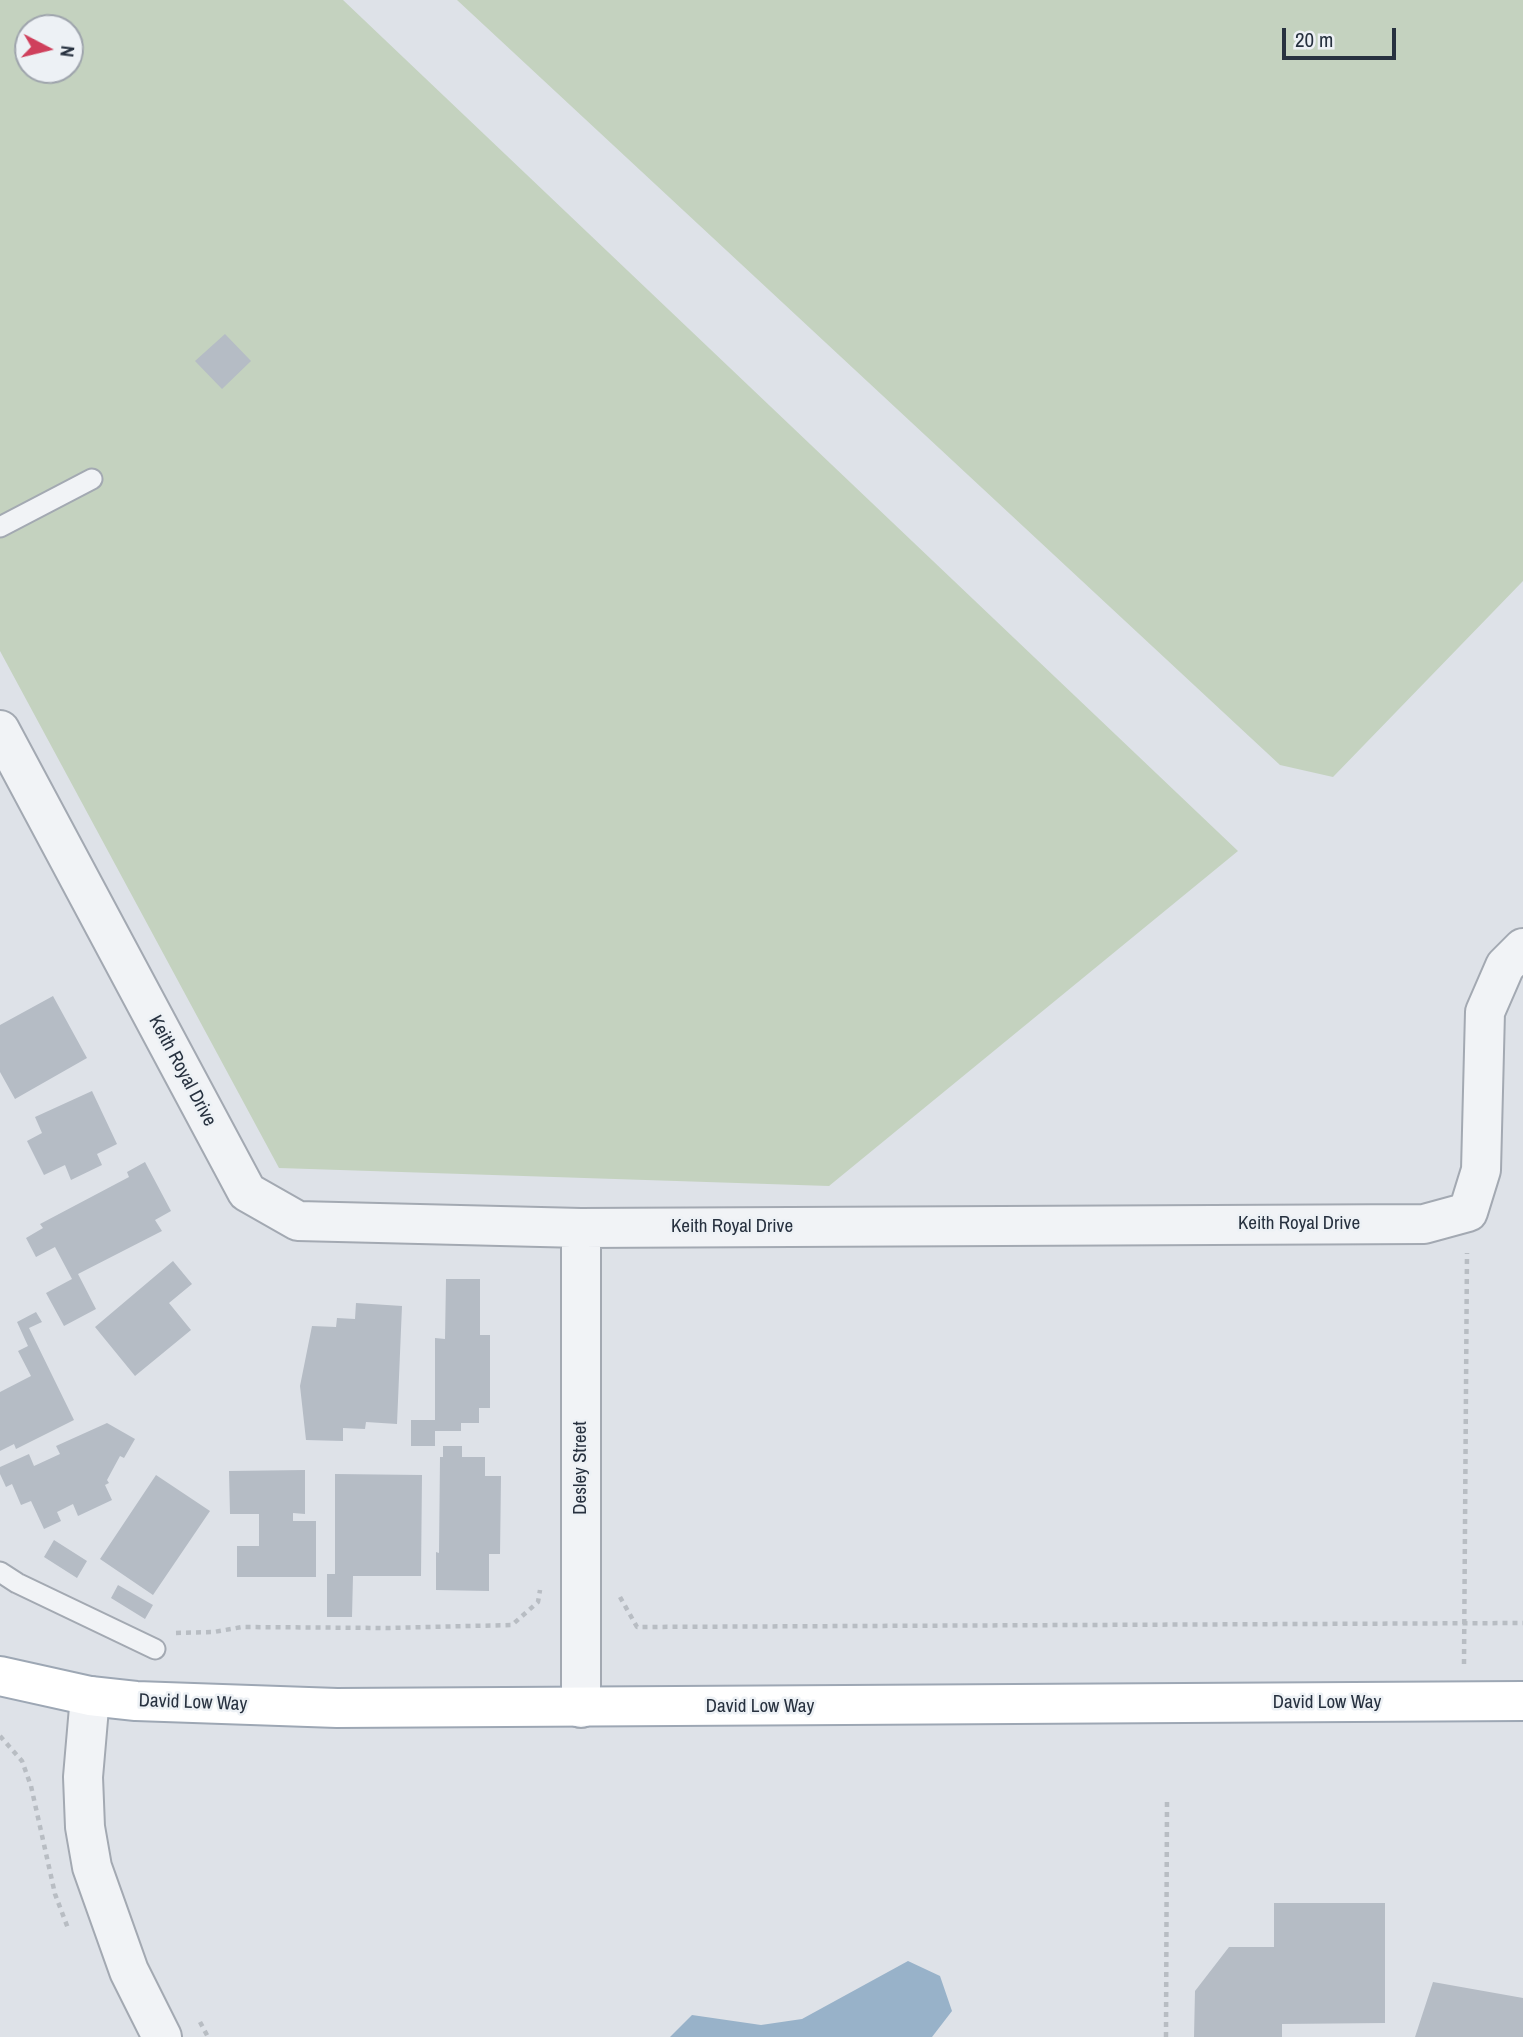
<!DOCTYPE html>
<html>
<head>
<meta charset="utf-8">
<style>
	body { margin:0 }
	#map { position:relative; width:1523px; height:2037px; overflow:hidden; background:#dee2e8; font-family:"Archivo Narrow",sans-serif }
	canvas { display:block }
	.north { position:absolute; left:14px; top:14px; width:70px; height:70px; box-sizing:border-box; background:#edf1f5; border:2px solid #9ea4ac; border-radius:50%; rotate:97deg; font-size:19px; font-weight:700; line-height:28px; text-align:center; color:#27313f }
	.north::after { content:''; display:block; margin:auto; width:24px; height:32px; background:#cf405c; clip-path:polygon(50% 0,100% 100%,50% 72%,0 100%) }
	.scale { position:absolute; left:1282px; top:28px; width:114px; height:32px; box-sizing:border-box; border:4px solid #27313f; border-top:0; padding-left:9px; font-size:21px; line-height:24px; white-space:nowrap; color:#27313f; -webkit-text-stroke:5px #edf1f5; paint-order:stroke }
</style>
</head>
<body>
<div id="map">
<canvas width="1523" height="2037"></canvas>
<div class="north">N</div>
<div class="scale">20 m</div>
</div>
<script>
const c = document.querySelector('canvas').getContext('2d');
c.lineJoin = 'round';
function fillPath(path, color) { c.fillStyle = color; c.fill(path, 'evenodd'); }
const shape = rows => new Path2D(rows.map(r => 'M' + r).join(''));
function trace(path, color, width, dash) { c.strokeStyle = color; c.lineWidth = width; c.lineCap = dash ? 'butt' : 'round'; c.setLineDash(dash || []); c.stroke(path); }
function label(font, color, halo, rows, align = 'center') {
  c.font = font + ' "Archivo Narrow",sans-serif'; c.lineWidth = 5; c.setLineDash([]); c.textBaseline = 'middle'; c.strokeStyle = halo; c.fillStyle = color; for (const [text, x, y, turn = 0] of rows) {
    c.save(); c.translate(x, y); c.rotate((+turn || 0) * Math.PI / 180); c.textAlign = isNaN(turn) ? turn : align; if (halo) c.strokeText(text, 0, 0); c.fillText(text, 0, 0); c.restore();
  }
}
fillPath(shape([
	[0,0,343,0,1238,851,829,1186,279,1168,0,651],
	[28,28,70,28,70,70,28,70],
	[457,0,1523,0,1523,581,1333,777,1280,765]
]), '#c4d2bf');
fillPath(shape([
	[908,1961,940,1976,952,2011,932,2037,670,2037,692,2015,761,2025,802,2019]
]), '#98b2c9');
fillPath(shape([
	[225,334,251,361,222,389,195,361],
	[53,996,87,1058,15,1099,0,1072,0,1025],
	[92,1091,117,1144,97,1154,102,1165,71,1180,65,1165,44,1175,27,1141,42,1133,35,1117],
	[145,1162,171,1211,155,1220,162,1231,78,1274,96,1309,64,1326,46,1293,72,1279,55,1247,36,1257,26,1238,43,1228,40,1224,129,1177,127,1172],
	[173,1261,192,1284,169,1303,191,1330,135,1376,95,1327],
	[446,1279,480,1279,480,1335,490,1335,490,1408,479,1408,479,1423,461,1423,461,1431,435,1431,435,1446,411,1446,411,1420,435,1420,435,1338,445,1339],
	[356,1303,402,1306,397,1424,366,1422,365,1429,343,1428,343,1441,306,1440,300,1386,312,1326,336,1327,337,1318,355,1319],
	[36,1312,42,1322,29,1328,74,1420,16,1449,14,1444,0,1451,0,1392,31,1376,18,1351,28,1346,17,1322],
	[107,1423,135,1439,124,1458,120,1456,107,1480,109,1483,105,1485,112,1500,78,1516,73,1504,57,1512,61,1521,44,1529,31,1501,21,1505,12,1484,6,1487,0,1474,0,1467,29,1454,34,1466,60,1454,56,1446],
	[443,1446,462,1446,462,1457,485,1457,485,1476,501,1476,500,1554,489,1554,489,1591,436,1590,436,1552,439,1553,440,1457,443,1457],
	[305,1470,305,1514,293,1513,293,1521,316,1521,316,1577,237,1577,237,1546,259,1546,259,1514,230,1514,229,1471],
	[335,1474,422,1475,421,1576,353,1576,352,1617,327,1617,327,1574,335,1574],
	[156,1475,210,1511,153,1595,100,1559],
	[54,1540,87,1561,77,1578,44,1557],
	[118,1585,153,1605,145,1619,111,1598],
	[1274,1903,1385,1903,1385,2023,1282,2024,1282,2037,1194,2037,1195,1991,1229,1947,1274,1947],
	[1433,1982,1523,1998,1523,2037,1415,2037]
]), '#b5bcc5');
const service = shape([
	[0,527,92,479],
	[0,1572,17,1583,155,1649]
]);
const minor = shape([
	[0,730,247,1192,298,1221,581,1228,1424,1224,1468,1212,1481,1170,1485,1012,1505,966,1523,948],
	[581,1228,581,1708],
	[90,1696,83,1777,85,1827,92,1867,129,1971,162,2037]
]);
const primary = shape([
	[0,1676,90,1696,136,1701,337,1708,1523,1701]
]);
trace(service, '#a3a9b2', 23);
trace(minor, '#a3a9b2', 42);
trace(primary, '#9da7b4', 42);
trace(shape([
	[620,1597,637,1627,1523,1623],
	[176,1633,214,1632,242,1627,386,1628,512,1625,538,1602,540,1590],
	[1464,1664,1467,1253],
	[0,1736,22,1761,31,1786,55,1894,69,1931],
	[200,2022,208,2037],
	[1166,2037,1167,1802]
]), '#b8bdc3', 4.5, [5, 5]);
trace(service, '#f1f3f6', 19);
trace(minor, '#f1f3f6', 38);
trace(primary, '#fff', 38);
label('19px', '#27313f', '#edf1f5', [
	["Keith Royal Drive",182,1071,62],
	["Keith Royal Drive",1299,1224],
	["Keith Royal Drive",732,1227],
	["Desley Street",581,1468,-90],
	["David Low Way",193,1703,2],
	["David Low Way",1327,1703],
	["David Low Way",760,1707]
]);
</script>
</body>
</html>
